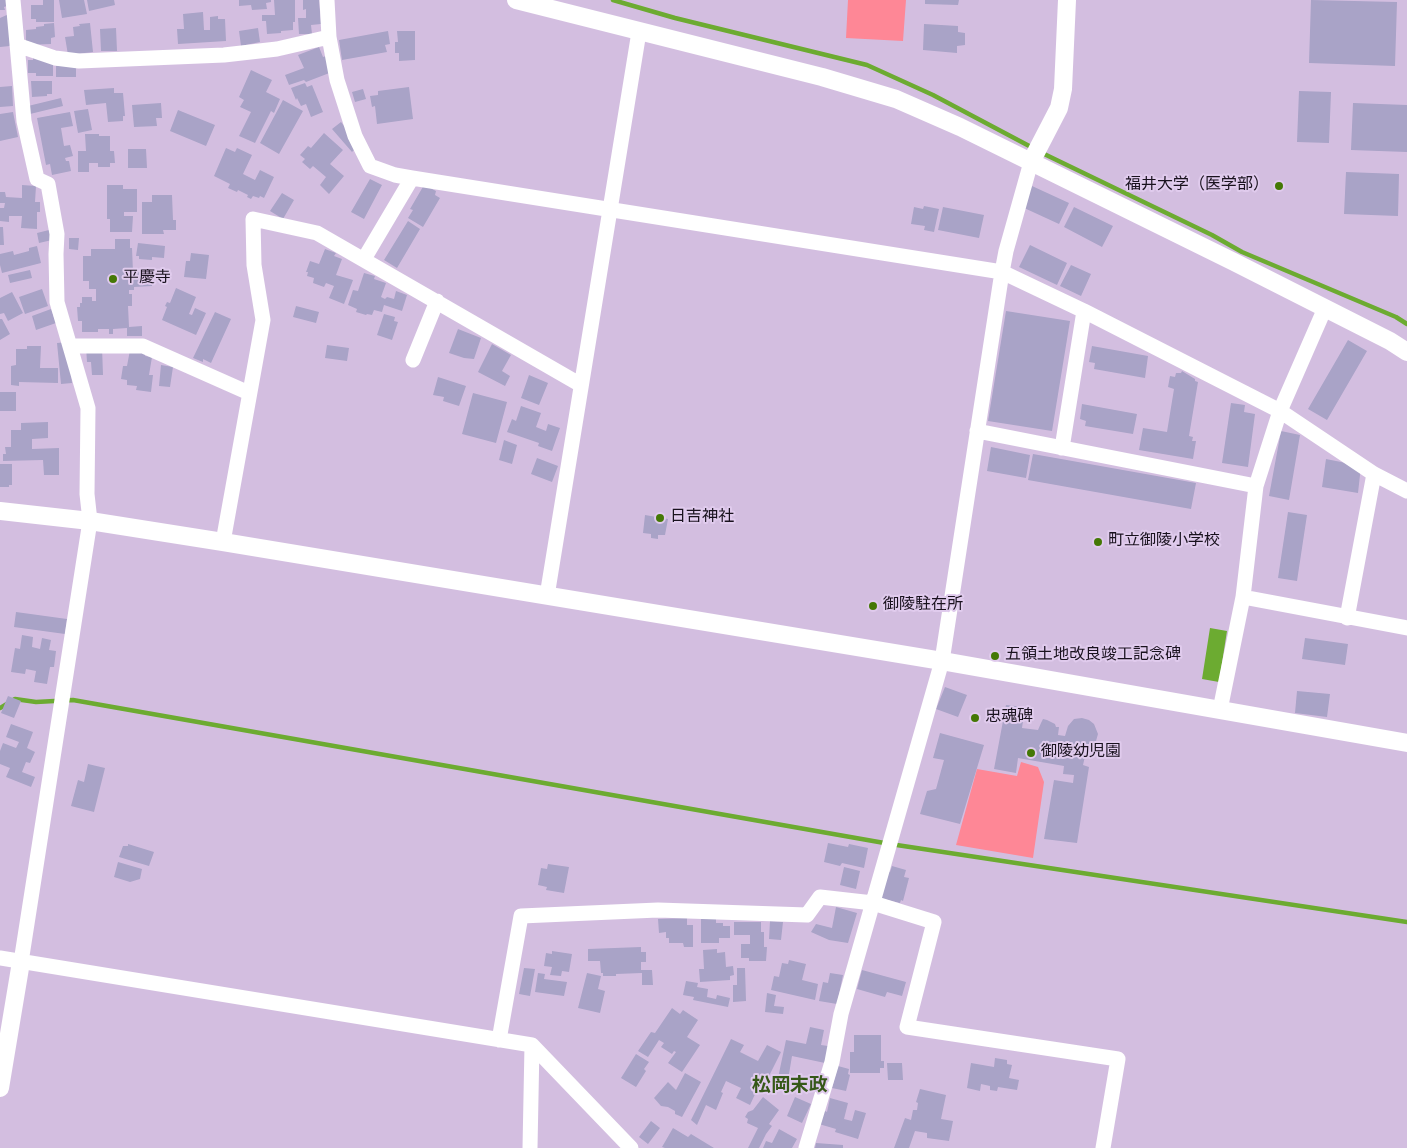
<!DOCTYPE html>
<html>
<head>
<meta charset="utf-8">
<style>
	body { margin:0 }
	canvas { display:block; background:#d3bee0 }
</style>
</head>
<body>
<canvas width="1407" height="1148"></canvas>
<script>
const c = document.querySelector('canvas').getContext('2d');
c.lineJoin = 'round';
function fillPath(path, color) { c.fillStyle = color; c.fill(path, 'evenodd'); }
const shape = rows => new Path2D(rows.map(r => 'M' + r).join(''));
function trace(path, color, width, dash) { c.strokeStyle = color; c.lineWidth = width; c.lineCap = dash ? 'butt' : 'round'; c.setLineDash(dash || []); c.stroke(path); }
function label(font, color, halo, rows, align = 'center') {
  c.font = font + ' Spectral,"Noto Sans JP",serif'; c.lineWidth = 4; c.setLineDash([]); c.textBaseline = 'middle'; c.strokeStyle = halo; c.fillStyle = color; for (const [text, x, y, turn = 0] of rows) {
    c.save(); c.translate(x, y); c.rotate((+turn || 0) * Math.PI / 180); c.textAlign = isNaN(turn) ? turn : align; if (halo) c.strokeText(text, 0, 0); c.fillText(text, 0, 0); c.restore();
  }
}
fillPath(shape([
	[848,0,906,0,903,41,846,38],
	[1021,762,1038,767,1044,782,1033,858,956,845,977,769,1017,776]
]), '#fe8796');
fillPath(shape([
	[1210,628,1227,631,1219,682,1202,679]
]), '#6cab31');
trace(shape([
	[613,0,675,18,867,65,933,95,1033,148],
	[1040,152,1212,235,1242,252,1396,317,1407,324],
	[0,708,15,699,36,702,73,700,890,844,1407,922]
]), '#6cab31', 4.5);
fillPath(shape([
	[0,0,7,0,7,6,4,7,5,10,0,10],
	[43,0,54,0,54,22,36,22,36,19,31,19,31,5,43,5],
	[59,0,84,0,87,14,62,18],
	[87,0,114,0,115,5,89,11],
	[239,0,271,0,271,2,266,3,267,9,252,10,251,5,239,6],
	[274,0,295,0,295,22,293,22,293,30,281,31,281,33,267,34,266,21,262,21,262,15,275,15],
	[303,0,319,0,321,24,311,25,312,34,299,34,298,18,306,18,306,9,303,10],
	[925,0,959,0,958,5,925,4],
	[1311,0,1397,2,1395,66,1309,63],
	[203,12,204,30,210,30,210,17,218,16,218,19,225,19,226,41,178,44,177,29,184,29,183,14],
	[9,14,10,46,0,47,0,18],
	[54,23,55,37,51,38,51,44,26,45,26,30,36,29,36,27,44,26,44,24],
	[90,23,93,52,68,55,65,37,74,36,73,27,80,26,79,24],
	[924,24,958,26,958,32,965,33,965,45,957,46,957,53,923,50],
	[116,28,117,51,101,51,100,29],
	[258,28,260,42,241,46,239,31],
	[388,31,390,44,385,45,387,52,342,60,339,40],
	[397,31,415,31,415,60,399,61,399,53,395,53,395,42,398,42],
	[319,47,323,57,326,56,332,72,306,82,304,80,289,85,285,75,304,68,298,55],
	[33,56,53,64,53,76,36,76,36,73,28,73,28,60,33,60],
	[56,66,76,66,76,77,56,77],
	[251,70,272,80,266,92,280,99,274,113,271,111,255,143,239,136,251,112,240,107,244,100,239,97],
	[31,81,52,81,52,94,47,94,47,96,32,97],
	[305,83,307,87,312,85,323,112,311,117,306,104,301,106,297,98,296,100,291,88],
	[12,86,13,106,0,107,0,87],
	[409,87,413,119,377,124,375,106,372,107,370,96,378,95,378,91],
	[114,88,114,93,123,93,125,116,123,116,123,121,108,122,106,103,86,105,84,90],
	[363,89,366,99,355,102,352,92],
	[1299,91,1331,92,1329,143,1297,142],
	[61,98,63,106,30,114,28,106],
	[283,100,303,111,279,154,260,143],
	[161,103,162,118,156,118,157,126,134,127,132,105],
	[1353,103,1407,105,1407,152,1351,150],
	[88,109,92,130,78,133,74,111],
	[178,110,215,125,206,146,170,131],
	[13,112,18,137,0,141,0,114],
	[70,112,73,126,61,128,64,146,70,145,73,156,65,158,66,161,69,161,71,171,52,175,50,164,46,165,37,118],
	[341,122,355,140,356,148,352,152,332,129],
	[324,133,343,150,330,164,344,176,329,194,320,185,326,177,313,166,310,169,302,162,305,159,300,155,308,146,311,148],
	[85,134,99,134,99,136,110,136,110,151,114,151,115,163,110,163,110,167,98,167,98,163,89,163,89,172,78,172,78,151,86,151],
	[226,148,235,152,237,148,252,155,243,174,255,180,260,170,274,177,264,198,260,196,259,198,253,196,251,199,247,197,248,195,238,190,237,192,228,188,230,184,214,176],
	[128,149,146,149,147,168,128,168],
	[1346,172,1399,174,1398,216,1344,214],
	[370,179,382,185,364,219,351,212],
	[22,185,36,186,35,202,40,202,40,212,37,212,37,229,21,228,22,216,9,216,9,222,0,221,0,208,4,208,5,203,0,203,0,192,5,192,6,197,22,198],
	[107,185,123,185,123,189,137,189,137,212,124,212,124,216,133,216,132,232,110,232,110,219,107,219],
	[424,185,436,191,435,195,440,198,423,227,408,218,413,210,410,209],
	[1032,186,1069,203,1059,224,1022,207],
	[282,193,294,200,283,219,270,211],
	[152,195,172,195,173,220,176,220,176,230,163,230,164,234,142,234,142,202,152,202],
	[924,206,939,209,934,232,924,230,925,226,911,224,914,207,923,209],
	[943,207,984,215,979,238,938,230],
	[1074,207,1113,226,1102,247,1064,227],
	[408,221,420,229,397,268,384,260],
	[0,227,3,227,4,245,0,245],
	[49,230,52,240,39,243,37,233],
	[69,238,79,238,78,250,69,249],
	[115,239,130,239,130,248,132,248,133,272,152,271,152,286,134,287,134,290,129,290,129,294,132,294,132,306,128,306,129,327,142,326,142,336,127,336,127,328,113,329,113,334,109,334,109,329,98,329,98,332,82,332,82,321,78,321,77,307,80,307,80,303,82,303,82,297,92,297,92,301,96,301,96,289,89,289,89,281,83,281,83,256,91,256,91,249,115,249],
	[138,243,165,246,164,258,152,257,152,260,139,259,139,256,136,256],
	[1030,245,1067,263,1057,285,1019,267],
	[37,246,41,263,2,273,0,265,0,254,13,251,14,255,29,251,29,248],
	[325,249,336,253,334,256,342,259,336,275,353,280,344,304,329,298,334,286,326,283,324,287,313,283,314,278,307,276,308,272,306,272,310,261,319,264],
	[191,253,209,255,206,279,184,277,186,261,190,261],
	[1071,265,1091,274,1081,296,1060,286],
	[30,270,32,278,10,283,8,275],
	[364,273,375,276,374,279,386,283,381,297,385,299,387,297,394,299,396,291,407,295,402,311,384,305,382,312,374,310,372,315,367,314,366,315,356,312,357,309,348,305,353,290,358,291],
	[176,288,196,297,189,314,192,315,195,308,206,313,196,335,162,320,167,307,165,306,167,302,170,303],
	[42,289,48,306,25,314,19,297],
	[12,292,23,313,8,321,4,313,0,314,0,298],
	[296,306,319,312,316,323,293,317],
	[51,309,56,323,36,330,32,316],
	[1006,311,1070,321,1052,431,988,421],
	[215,312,231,319,211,363,203,359,203,362,193,358],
	[384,314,395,317,394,321,398,322,392,340,377,335],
	[0,319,2,319,10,334,0,340],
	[458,329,481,338,474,359,464,358,449,353],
	[1348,340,1367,351,1327,420,1308,409],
	[68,342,72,383,61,384,57,343],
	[492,344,511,355,502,371,510,376,505,386,478,372],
	[327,345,349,348,347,361,325,358],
	[27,346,41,346,40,368,58,368,58,383,19,382,19,386,11,385,11,366,16,365,16,349,27,349],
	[1092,346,1148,356,1145,378,1094,369,1095,363,1089,362],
	[86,347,102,347,103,375,92,375,91,362,87,362],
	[130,350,146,352,145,356,152,357,149,375,153,375,151,392,136,390,137,386,127,385,127,380,121,379,123,366,127,366],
	[161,365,173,367,170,387,159,386],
	[1182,371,1195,379,1195,381,1198,382,1189,436,1193,437,1192,441,1196,441,1193,459,1139,450,1143,428,1167,432,1174,389,1168,387,1170,376,1175,377,1176,373,1181,373],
	[529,375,548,383,539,405,521,398],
	[438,377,466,386,459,406,443,401,444,397,433,395],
	[0,392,16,392,16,411,0,411],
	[473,393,507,402,496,443,462,434],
	[1231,403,1245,405,1244,412,1255,414,1248,467,1222,463],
	[1082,404,1137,414,1133,434,1085,426,1086,421,1080,419],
	[521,406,541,413,536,427,546,431,548,424,560,428,552,451,538,446,539,443,507,432,512,419,516,421],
	[48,422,48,438,32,439,32,449,59,448,59,475,44,475,43,460,3,461,3,454,6,454,5,447,11,447,11,430,21,430,21,423],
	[1281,431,1300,435,1289,500,1269,496],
	[504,440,517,445,512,464,499,460],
	[991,447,1030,455,1026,478,987,471],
	[1033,454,1196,483,1191,509,1028,480],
	[537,458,558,466,552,482,531,474],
	[1326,459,1361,466,1358,493,1322,487],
	[0,464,12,464,12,485,9,485,9,487,0,487],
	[1288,512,1307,515,1297,581,1278,578],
	[645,515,668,519,665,535,658,535,658,539,651,538,651,534,643,533],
	[16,612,67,619,65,634,14,627],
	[22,635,33,637,32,647,40,649,42,638,51,640,49,650,56,651,54,667,50,667,47,684,34,682,36,671,26,669,25,674,11,672,15,648,20,649],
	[1305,638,1348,644,1345,665,1302,659],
	[945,687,967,695,958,717,936,709],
	[1297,691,1330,694,1327,717,1295,713],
	[8,696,21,701,14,718,1,713],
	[1006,705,1025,707,1022,728,1038,730,1041,723,1043,719,1047,720,1055,724,1056,727,1059,727,1058,735,1065,736,1068,726,1074,719,1082,718,1089,720,1094,724,1098,734,1096,741,1093,746,1086,752,1083,765,1089,767,1077,843,1044,839,1054,780,1073,783,1074,775,1063,774,1064,766,1018,758,1016,773,994,769],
	[11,724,33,732,27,748,35,752,30,763,26,762,22,772,35,777,31,787,6,777,10,768,0,764,0,751,3,743,16,748,19,742,6,737],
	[940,733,984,745,960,824,920,814,927,791,936,789,944,760,933,758],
	[88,764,105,768,94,812,71,806,78,780,84,782],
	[828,843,848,847,849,844,868,848,864,868,842,863,840,866,824,862],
	[128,844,154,852,149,866,119,857,123,846,128,846],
	[118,862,142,869,140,879,130,882,114,877],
	[548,864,569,867,564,893,546,890,547,887,538,885,541,868,547,869],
	[892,866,906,870,904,877,909,878,903,901,901,900,900,903,879,898,883,870,890,872],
	[844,867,860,871,856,889,840,885],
	[836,907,857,913,848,943,829,940,811,932,816,924,832,928],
	[687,918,687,925,693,925,693,947,684,947,683,943,669,943,669,938,666,938,666,932,659,933,658,919],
	[701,919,716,919,716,923,723,923,723,926,730,926,730,938,719,938,719,943,701,943],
	[770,921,783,922,781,940,769,939],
	[734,922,761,922,761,932,764,932,764,947,767,947,766,961,749,961,749,958,741,958,741,944,750,944,750,935,734,935],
	[641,947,641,952,646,952,646,962,641,962,641,970,652,970,653,985,642,985,642,973,616,974,616,976,603,976,603,973,601,973,600,961,588,961,588,949],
	[717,949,717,953,725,952,726,967,733,966,734,975,730,976,730,980,700,982,699,969,704,969,703,950],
	[552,951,572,954,569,972,562,971,561,976,550,975,552,967,544,966,546,953,552,954],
	[789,960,806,964,802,980,818,984,815,1000,771,990,774,976,779,977,782,963,788,964],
	[524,968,535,969,530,996,519,994],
	[737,968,745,968,746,1001,733,1002,733,985,737,985],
	[862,970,906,982,902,996,887,992,885,997,857,989],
	[538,973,545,974,544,979,567,982,564,996,535,992],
	[587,973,601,976,598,989,605,991,600,1013,578,1008],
	[830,973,843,975,837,1004,819,1001,823,982,828,983],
	[686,981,698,983,697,987,708,989,707,997,716,999,717,995,730,998,728,1007,693,1000,694,997,683,995],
	[767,993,776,995,774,1006,784,1007,783,1014,765,1012],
	[672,1008,680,1014,683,1010,698,1020,687,1037,700,1045,682,1072,668,1063,676,1052,674,1051,672,1054,661,1047,664,1043,659,1040,648,1057,638,1051,651,1032,655,1033],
	[810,1027,824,1030,821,1045,828,1046,825,1063,792,1056,788,1080,778,1078,786,1040,806,1044],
	[854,1035,881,1035,881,1061,884,1061,884,1068,880,1068,880,1073,850,1073,850,1052,854,1052],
	[731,1039,744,1045,740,1052,758,1061,767,1045,781,1052,761,1092,757,1090,750,1105,736,1098,741,1088,726,1081,721,1092,723,1093,716,1110,706,1105,697,1125,691,1120],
	[636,1054,649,1062,644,1069,646,1071,636,1087,621,1078],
	[995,1058,1007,1060,1007,1064,1012,1065,1009,1078,1019,1080,1017,1090,998,1087,997,1091,990,1090,990,1086,981,1084,980,1091,967,1088,971,1063,994,1067],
	[887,1063,902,1063,903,1080,888,1080],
	[838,1066,849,1069,848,1074,850,1075,846,1091,832,1088],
	[685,1073,701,1082,682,1117,675,1114,675,1111,668,1107,661,1106,654,1098,668,1082,676,1090],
	[920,1089,946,1095,941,1119,953,1121,949,1141,927,1138,927,1133,915,1131,909,1148,894,1148,905,1118,911,1120,913,1110,917,1110,918,1103,916,1102],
	[763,1097,779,1110,769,1124,772,1126,766,1134,759,1148,748,1148,758,1128,747,1123,748,1119,745,1117,748,1112,753,1110],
	[795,1097,811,1104,802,1123,787,1116],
	[830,1098,848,1103,844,1119,852,1121,855,1110,866,1113,858,1139,835,1132,836,1129,819,1124,823,1110,827,1112],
	[651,1121,660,1128,648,1144,639,1137],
	[673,1128,688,1137,691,1134,714,1148,665,1148,662,1147],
	[779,1129,797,1139,792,1148,763,1148,766,1141,772,1143],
	[816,1143,843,1145,843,1148,815,1148]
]), '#a9a3c7');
trace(shape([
	[13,0,24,121,37,179,48,184,57,234,56,254,57,302,88,408,87,494,90,521,21,962],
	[327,0,329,37,337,80,355,136,370,166,395,175,412,178,1002,272,1084,311,1280,411,1374,474,1407,491],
	[17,45,55,58,79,61,224,55,277,49,329,37],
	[364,259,412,178],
	[70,346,143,346,249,393],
	[413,360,437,301],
	[977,431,1256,486],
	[1062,448,1084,311],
	[223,542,263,320,254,265,253,219,317,233,581,385],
	[547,596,639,32],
	[1243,597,1407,628],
	[1347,618,1374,474],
	[1220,710,1243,597,1256,486,1280,411,1325,308],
	[0,958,532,1045,631,1148],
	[499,1040,521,916,658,910,807,915,820,897,873,903,934,922,907,1027,1118,1059,1103,1148],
	[530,1148,532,1045],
	[806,1148,832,1062,841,1014,942,661,1002,272,1006,251,1031,162]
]), '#fff', 15);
trace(shape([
	[516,0,822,77,896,99,960,127,1234,262,1390,341,1407,352],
	[1031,162,1059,108,1063,89,1067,0],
	[0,511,90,521,223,542,942,661,1407,743],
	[0,1088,21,962]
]), '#fff', 18);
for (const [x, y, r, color] of [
	[1279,186,5,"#447805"],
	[113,279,5,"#447805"],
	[660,518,5,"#447805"],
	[1098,542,5,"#447805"],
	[873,606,5,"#447805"],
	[995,656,5,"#447805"],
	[975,718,5,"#447805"],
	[1031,753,5,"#447805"]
]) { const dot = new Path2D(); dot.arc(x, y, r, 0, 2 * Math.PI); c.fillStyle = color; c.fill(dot); trace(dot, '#e0cbed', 2); }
label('16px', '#19121e', '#e0cbed', [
	["福井大学（医学部）",1269,186,"right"],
	["平慶寺",123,279],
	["日吉神社",670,518],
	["町立御陵小学校",1108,542],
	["御陵駐在所",883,606],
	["五領土地改良竣工記念碑",1005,656],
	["忠魂碑",985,718],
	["御陵幼児園",1041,753]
], 'left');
label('bold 19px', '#365818', '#e0cbed', [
	["松岡末政",790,1087]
]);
</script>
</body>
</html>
